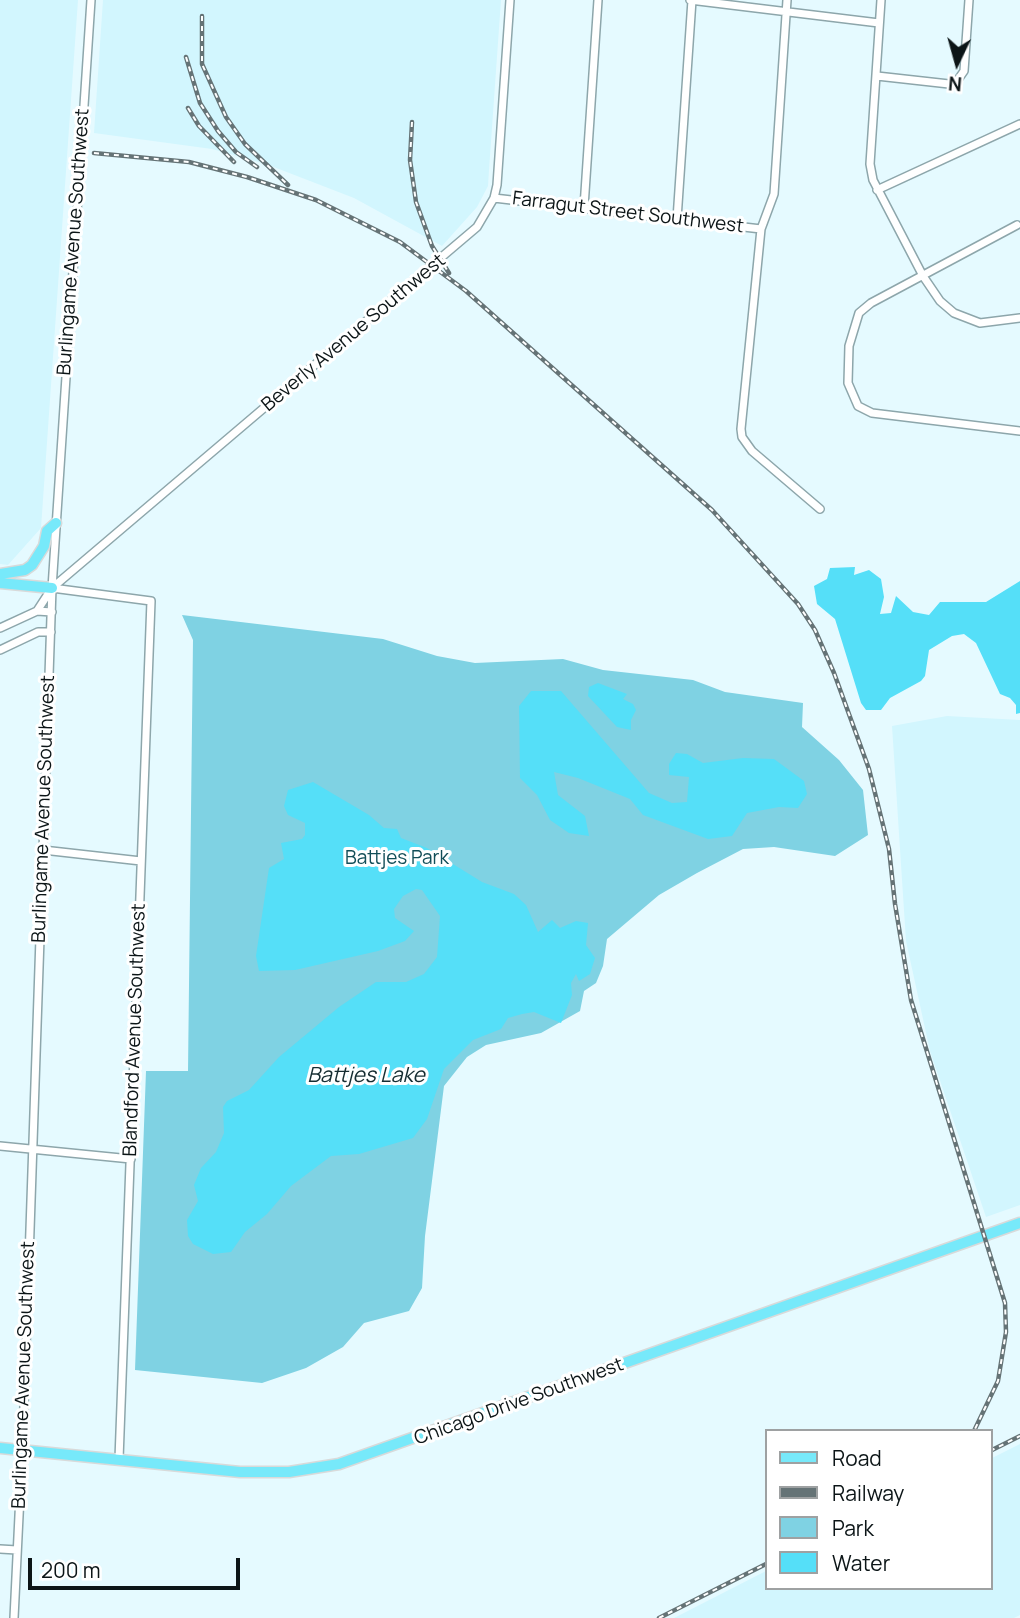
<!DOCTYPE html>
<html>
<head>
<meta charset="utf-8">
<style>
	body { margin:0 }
	#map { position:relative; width:1020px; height:1618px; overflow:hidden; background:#e5faff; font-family:Manrope,sans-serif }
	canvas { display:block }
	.legend { position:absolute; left:765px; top:1429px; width:228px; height:161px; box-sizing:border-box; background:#fff; border:2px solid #9ea1a2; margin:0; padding:9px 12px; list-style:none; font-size:21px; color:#0c1517 }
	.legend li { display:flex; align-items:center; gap:14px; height:35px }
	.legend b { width:35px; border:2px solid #9ea1a2 }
	.north { position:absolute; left:922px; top:28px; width:70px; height:70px; -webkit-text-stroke:5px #fff; paint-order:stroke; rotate:185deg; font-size:19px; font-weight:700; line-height:28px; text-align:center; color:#0c1517 }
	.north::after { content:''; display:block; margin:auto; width:24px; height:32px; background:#0c1517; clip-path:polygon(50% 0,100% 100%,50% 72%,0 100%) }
	.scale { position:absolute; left:28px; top:1558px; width:212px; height:32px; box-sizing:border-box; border:4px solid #0c1517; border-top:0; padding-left:9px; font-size:21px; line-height:24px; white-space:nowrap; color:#0c1517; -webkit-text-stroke:5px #fff; paint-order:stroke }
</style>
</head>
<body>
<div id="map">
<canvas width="1020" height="1618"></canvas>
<ul class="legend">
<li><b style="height:9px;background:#77e9fa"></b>Road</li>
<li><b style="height:9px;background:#657376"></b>Railway</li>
<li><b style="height:19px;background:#7fd2e3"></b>Park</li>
<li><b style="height:19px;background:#55dff8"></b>Water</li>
</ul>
<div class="north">N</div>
<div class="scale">200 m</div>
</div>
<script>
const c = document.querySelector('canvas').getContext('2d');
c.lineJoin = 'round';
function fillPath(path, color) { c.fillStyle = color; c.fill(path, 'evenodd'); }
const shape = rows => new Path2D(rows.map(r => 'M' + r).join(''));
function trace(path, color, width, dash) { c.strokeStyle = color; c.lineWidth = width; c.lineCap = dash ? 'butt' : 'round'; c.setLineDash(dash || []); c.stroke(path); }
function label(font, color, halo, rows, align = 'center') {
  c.font = font + ' Manrope,sans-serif'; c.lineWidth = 6; c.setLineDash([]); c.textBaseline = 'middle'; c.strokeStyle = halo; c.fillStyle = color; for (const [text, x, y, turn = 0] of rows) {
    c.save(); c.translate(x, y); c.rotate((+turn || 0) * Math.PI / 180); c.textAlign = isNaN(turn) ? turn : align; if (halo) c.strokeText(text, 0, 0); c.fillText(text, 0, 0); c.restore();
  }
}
fillPath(shape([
	[0,0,78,0,41,528,8,565,0,564],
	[103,0,501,0,489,170,488,186,477,207,442,246,354,198,266,164,212,149,94,133],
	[947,716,1020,720,1020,1205,986,1217,930,1051,906,941,892,726],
	[1020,1444,1020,1615,1014,1618,674,1618,766,1571,766,1588,990,1588,990,1459]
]), '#d2f6fe');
fillPath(shape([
	[182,615,383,639,437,656,475,663,563,659,603,670,693,680,725,692,803,703,802,727,839,760,863,790,868,835,835,856,774,847,743,849,697,873,659,895,607,939,603,966,596,983,584,991,580,1011,541,1033,486,1045,467,1057,444,1086,425,1236,422,1288,409,1311,364,1323,343,1347,306,1368,262,1383,135,1370,146,1071,188,1071,193,640]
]), '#7fd2e3');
fillPath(shape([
	[855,567,854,575,869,570,881,579,884,597,880,614,891,613,896,596,913,612,929,615,940,602,986,602,1020,581,1020,713,1016,714,1016,705,1010,698,1000,694,976,643,964,634,952,636,929,650,925,676,921,681,890,698,881,710,866,710,861,703,835,619,817,604,814,586,827,579,830,568],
	[598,683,627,694,623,699,633,704,636,710,631,720,631,730,617,727,588,696,589,687],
	[531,691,561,691,649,793,672,803,687,802,689,777,669,775,669,764,676,753,687,754,703,763,743,758,774,759,804,781,807,794,798,808,779,807,747,813,732,836,708,839,643,815,630,799,578,778,554,772,558,795,585,816,589,836,569,833,550,820,537,795,520,778,519,706],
	[313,782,369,815,384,828,397,829,401,838,427,848,482,882,514,894,526,905,538,932,552,920,560,928,576,921,588,923,586,945,595,958,590,974,579,981,576,974,571,983,572,995,561,1023,534,1012,522,1014,508,1018,501,1029,473,1040,444,1069,427,1119,413,1138,359,1154,331,1156,291,1186,267,1214,245,1232,231,1252,213,1254,193,1244,188,1236,187,1220,198,1201,194,1185,201,1168,216,1152,224,1133,223,1107,227,1101,249,1090,279,1057,339,1007,376,982,406,982,424,974,437,957,440,916,422,890,416,889,403,896,394,909,395,918,414,931,405,941,378,951,295,970,259,971,256,956,269,868,284,859,281,843,302,839,305,835,305,823,288,815,284,806,288,790]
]), '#55dff8');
const minor = shape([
	[690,0,879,23],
	[787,0,774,194,761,229,741,429,742,437,752,451,820,509],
	[881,0,870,164,873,180,923,276,940,301,954,313,980,323,1020,318],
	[877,76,949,84,957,81,964,71,969,0],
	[877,190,1020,124],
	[494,198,761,229],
	[584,207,598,0],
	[677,219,692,0],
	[1017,225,871,303,859,313,849,346,848,383,858,406,872,413,1020,431],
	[52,588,151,601,119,1459],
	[37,611,52,588,477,227,494,198,497,185,510,0],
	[0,628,37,611,52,612],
	[0,650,38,632,51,632],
	[43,850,141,861],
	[0,1146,131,1159],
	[0,1549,17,1550],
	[14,1618,23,1434,52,588,91,0]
]);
const major = shape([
	[0,574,25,570,32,565,44,546,47,531,56,523],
	[0,583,52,588],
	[0,1448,240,1472,289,1472,339,1464,1020,1223]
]);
trace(minor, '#8da6ab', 10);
trace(major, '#d8dada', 13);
trace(minor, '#fff', 7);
trace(major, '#77e9fa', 10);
const rail = shape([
	[202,16,202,64,226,117,245,144,288,185],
	[186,57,200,103,218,131,236,152,257,167],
	[188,108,199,126,234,162],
	[412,122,410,160,416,202,432,246,449,273],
	[94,153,189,162,247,177,316,200,400,242,466,291,712,510,798,604,815,630,834,673,869,769,889,849,895,904,911,1000,1005,1303,1006,1332,998,1381,974,1431],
	[990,1451,1020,1436],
	[659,1618,766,1564]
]);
trace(rail, '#657376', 4.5);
trace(rail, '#fff', 2, [5]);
label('19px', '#0c1517', '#fff', [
	["Farragut Street Southwest",628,213,7],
	["Burlingame Avenue Southwest",74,242,-86],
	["Beverly Avenue Southwest",354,333,-40],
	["Burlingame Avenue Southwest",44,809,-88],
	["Blandford Avenue Southwest",135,1030,-88],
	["Burlingame Avenue Southwest",24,1375,-88],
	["Chicago Drive Southwest",519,1402,-20]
]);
label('19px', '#124e58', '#fff', [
	["Battjes Park",397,859]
]);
label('italic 21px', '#162d32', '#fff', [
	["Battjes Lake",366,1076]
]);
</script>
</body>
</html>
